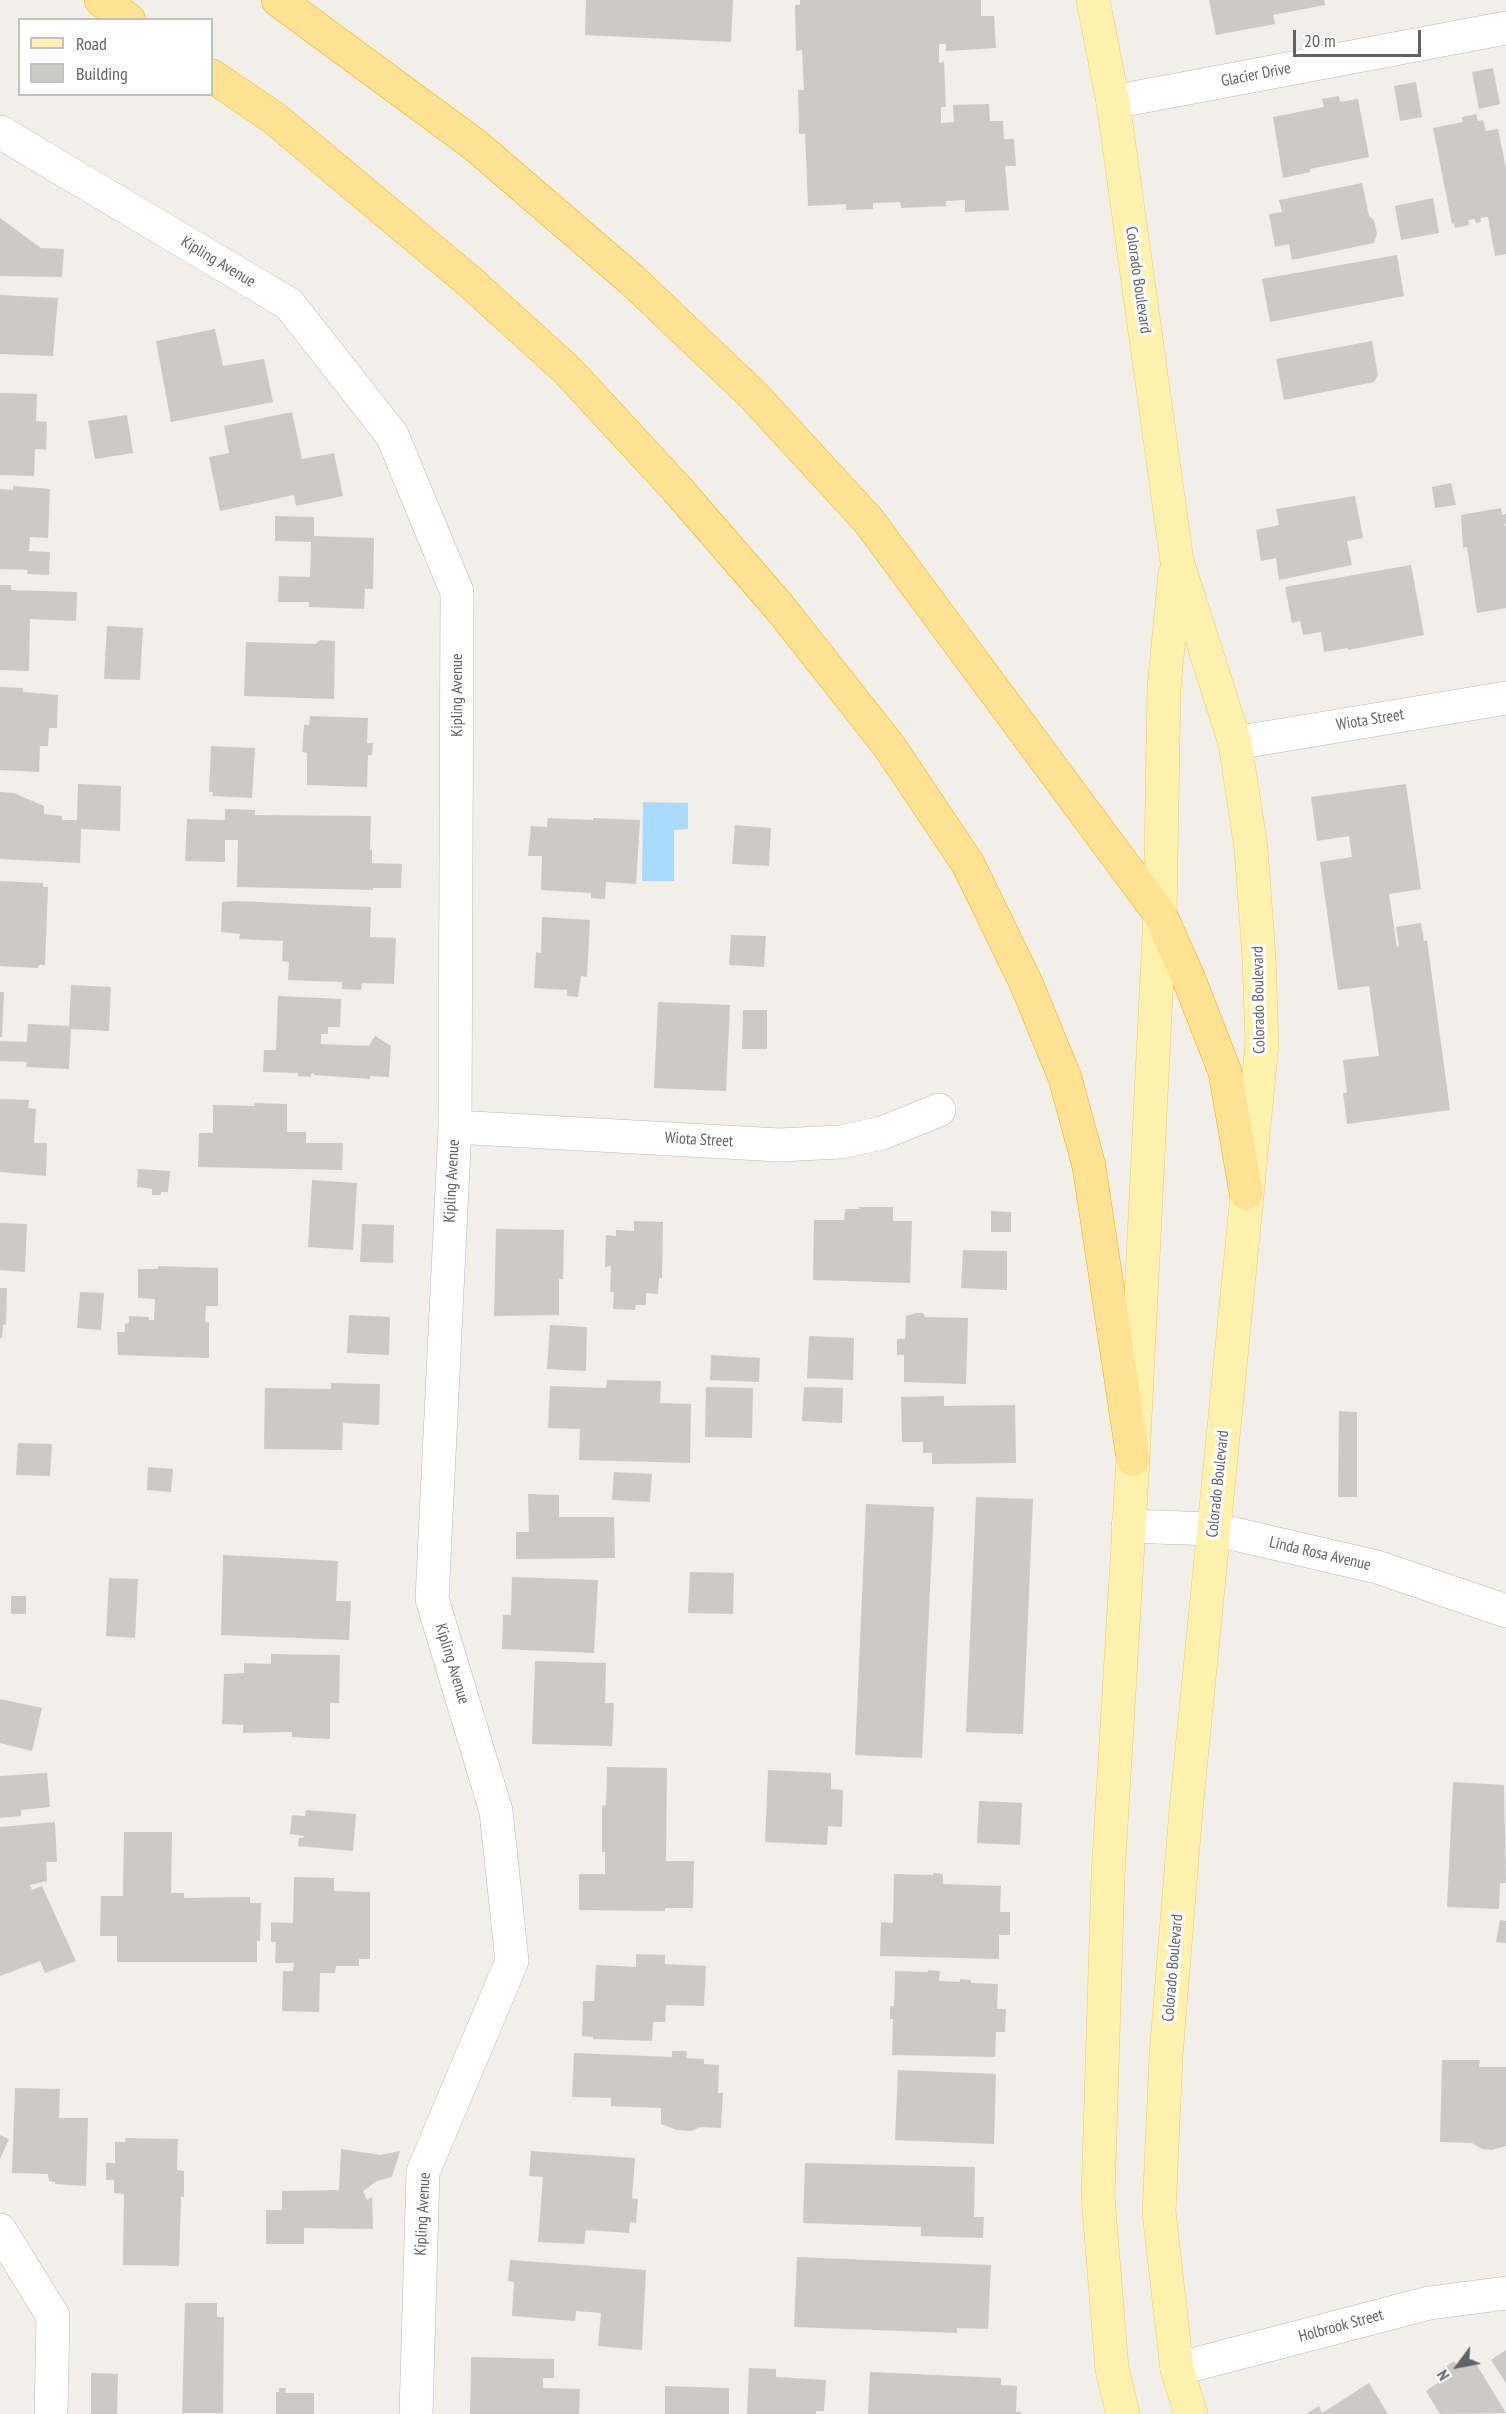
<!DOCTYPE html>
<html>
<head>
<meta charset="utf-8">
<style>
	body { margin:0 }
	#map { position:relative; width:1506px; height:2414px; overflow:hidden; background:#f1efe8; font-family:"PT Sans Narrow",sans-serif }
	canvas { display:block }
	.legend { position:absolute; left:18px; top:18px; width:195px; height:78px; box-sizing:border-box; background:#fff; border:2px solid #bfc1c3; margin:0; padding:8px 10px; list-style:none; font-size:18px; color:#5f6368 }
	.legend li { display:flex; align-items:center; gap:12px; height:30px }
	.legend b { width:30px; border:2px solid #bfc1c3 }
	.north { position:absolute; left:1428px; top:2336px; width:60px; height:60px; -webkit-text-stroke:4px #fff; paint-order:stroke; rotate:238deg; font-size:16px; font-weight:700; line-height:24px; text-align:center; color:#5f6368 }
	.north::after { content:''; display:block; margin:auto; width:21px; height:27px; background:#5f6368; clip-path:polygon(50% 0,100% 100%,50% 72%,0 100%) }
	.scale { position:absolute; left:1293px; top:30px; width:128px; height:27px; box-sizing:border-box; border:3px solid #5f6368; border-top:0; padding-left:8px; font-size:18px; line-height:21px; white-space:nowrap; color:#5f6368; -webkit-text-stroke:4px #fff; paint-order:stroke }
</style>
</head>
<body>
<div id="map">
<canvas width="1506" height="2414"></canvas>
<ul class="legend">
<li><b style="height:8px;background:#fff2af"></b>Road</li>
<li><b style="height:16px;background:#cccac5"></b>Building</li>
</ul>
<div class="north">N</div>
<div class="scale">20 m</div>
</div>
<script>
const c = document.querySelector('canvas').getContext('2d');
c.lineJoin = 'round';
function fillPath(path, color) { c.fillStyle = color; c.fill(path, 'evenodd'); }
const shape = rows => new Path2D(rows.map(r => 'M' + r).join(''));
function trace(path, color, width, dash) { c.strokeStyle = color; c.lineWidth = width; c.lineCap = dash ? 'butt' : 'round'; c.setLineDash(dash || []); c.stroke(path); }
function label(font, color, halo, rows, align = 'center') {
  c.font = font + ' "PT Sans Narrow",sans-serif'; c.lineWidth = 6; c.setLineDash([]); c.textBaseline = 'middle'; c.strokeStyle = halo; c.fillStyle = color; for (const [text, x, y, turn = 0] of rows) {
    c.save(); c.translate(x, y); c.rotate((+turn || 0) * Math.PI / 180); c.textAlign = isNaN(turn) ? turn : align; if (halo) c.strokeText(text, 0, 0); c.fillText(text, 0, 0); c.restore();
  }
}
fillPath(shape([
	[643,802,688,803,688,829,674,830,674,881,642,881]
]), '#aadaff');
fillPath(shape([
	[586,0,733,0,731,42,585,35],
	[800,0,981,0,981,16,994,16,996,48,946,51,946,44,939,44,939,63,944,62,946,107,941,107,941,123,954,122,953,105,989,104,990,121,1003,121,1004,139,1014,139,1016,166,1005,166,1009,210,965,212,965,200,946,201,946,206,901,208,900,202,873,203,873,209,846,210,846,204,808,206,805,134,799,134,798,90,804,90,802,50,796,51,795,5,800,5],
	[1209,0,1324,0,1325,5,1273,15,1275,24,1216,35],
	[1493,68,1500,104,1479,109,1472,72],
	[1416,82,1422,117,1400,121,1394,86],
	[1339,96,1340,102,1358,99,1369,157,1310,169,1310,172,1283,178,1273,117,1324,107,1322,99],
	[1476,114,1478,121,1483,120,1486,131,1498,129,1506,168,1506,254,1495,256,1488,217,1480,218,1481,222,1476,223,1475,219,1468,220,1469,225,1455,228,1454,223,1452,224,1433,128,1463,122,1462,117],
	[1362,183,1369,216,1374,220,1377,234,1374,243,1292,260,1289,244,1275,247,1269,214,1282,212,1279,200],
	[1433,198,1439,233,1401,240,1395,206],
	[0,218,41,248,64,249,62,277,0,276],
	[1397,255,1404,296,1270,322,1262,279],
	[0,295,58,298,53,356,0,354],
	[215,329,223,366,264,359,273,402,171,422,156,341],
	[1372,341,1378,375,1374,382,1284,400,1276,359],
	[0,393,37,394,36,421,47,422,46,450,35,449,34,476,0,475],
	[292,412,302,459,334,453,343,496,296,506,294,495,220,511,209,457,229,453,224,426],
	[127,415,133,453,95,459,88,421],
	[1451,483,1456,505,1435,508,1432,487],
	[13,486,50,489,48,538,30,537,29,551,50,552,49,575,27,574,28,570,0,569,0,489,13,490],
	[1355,496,1363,538,1347,541,1352,565,1279,580,1276,558,1261,561,1256,530,1279,525,1276,509],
	[1501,508,1502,515,1506,514,1506,524,1504,524,1506,527,1506,608,1477,613,1467,547,1463,548,1461,515],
	[275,516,314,517,314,536,374,538,373,589,365,589,364,609,309,607,309,602,278,602,279,576,310,577,311,542,275,541],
	[1411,565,1424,635,1348,650,1348,648,1324,652,1321,632,1303,635,1300,621,1292,623,1285,587],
	[0,585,11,585,11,590,77,592,76,621,30,619,29,671,0,670],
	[107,626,143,628,140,680,104,679],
	[321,640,335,641,334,699,244,696,246,642,315,644],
	[0,687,23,688,23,692,58,695,57,728,49,728,48,746,40,746,39,772,0,770],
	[310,716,368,718,367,743,373,743,372,755,368,755,367,787,307,785,307,753,302,752,304,725,309,725],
	[211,746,255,748,252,798,212,796,213,792,209,792],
	[78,784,121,786,120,831,81,829,80,863,0,859,0,792,14,793,44,806,44,814,62,816,62,820,77,820],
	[1406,784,1421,889,1389,894,1397,947,1399,946,1396,927,1421,923,1424,941,1427,940,1450,1110,1347,1124,1343,1093,1347,1093,1343,1060,1379,1056,1369,986,1338,990,1320,862,1352,857,1349,836,1317,841,1311,797],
	[225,809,255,810,255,815,371,816,370,850,372,850,372,863,402,864,401,888,373,888,373,890,237,887,238,840,225,840,225,862,185,861,187,819,225,820],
	[548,818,593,820,593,818,640,820,636,884,606,882,605,899,591,898,591,893,541,890,542,856,528,856,531,826,547,827],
	[735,825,771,828,769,866,732,864],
	[0,881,43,883,43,887,48,887,45,965,39,965,38,968,0,966],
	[234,901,371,907,370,937,396,938,394,984,362,983,361,990,342,989,342,982,288,980,289,962,282,961,283,941,239,939,240,934,221,932,222,902],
	[542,917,590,920,587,977,581,976,578,997,567,996,567,990,534,988,536,952,541,953],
	[731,935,766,936,764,967,729,965],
	[71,985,111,987,109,1031,71,1029,69,1069,26,1067,27,1062,0,1061,0,1041,27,1042,28,1024,69,1026],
	[0,992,4,992,2,1037,0,1037],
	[278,996,341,999,340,1027,328,1027,328,1034,321,1034,321,1044,369,1046,375,1036,391,1046,389,1077,370,1076,370,1079,314,1075,314,1073,311,1074,311,1077,298,1076,298,1073,263,1072,264,1050,276,1050],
	[658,1002,730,1005,726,1091,654,1088],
	[743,1010,767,1010,767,1049,742,1049],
	[0,1099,29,1100,28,1108,36,1109,34,1143,47,1143,46,1176,0,1172],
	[255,1103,287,1104,287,1132,306,1132,306,1143,343,1143,342,1170,198,1167,199,1133,213,1133,213,1105,254,1106],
	[138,1169,170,1171,168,1192,161,1192,161,1195,152,1195,152,1189,137,1187],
	[312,1180,357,1183,353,1250,308,1247],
	[859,1207,893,1207,893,1221,912,1221,910,1283,813,1280,814,1220,844,1220,845,1209,860,1209],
	[991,1211,1011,1212,1011,1232,991,1232],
	[634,1221,663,1222,662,1278,659,1278,658,1294,646,1293,646,1305,636,1305,635,1310,613,1309,614,1292,610,1292,611,1266,605,1267,606,1235,616,1236,616,1230,634,1231],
	[0,1223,27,1224,25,1272,0,1270],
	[362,1224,394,1225,393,1263,360,1262],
	[496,1229,564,1230,563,1279,559,1279,559,1315,494,1316],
	[963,1250,1007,1251,1007,1290,961,1288],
	[158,1266,218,1268,218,1306,206,1306,205,1322,209,1322,209,1358,118,1355,117,1332,125,1332,125,1324,129,1323,129,1316,149,1317,149,1320,154,1320,155,1299,138,1298,138,1269,158,1269],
	[0,1288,7,1288,6,1324,3,1325,2,1338,0,1338],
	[80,1292,104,1293,101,1330,77,1328],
	[916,1313,923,1313,925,1317,968,1318,966,1384,904,1382,904,1355,897,1355,897,1339,905,1339,906,1316],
	[349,1315,390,1317,389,1355,347,1353],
	[550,1325,587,1327,586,1371,547,1369],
	[809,1336,854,1338,853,1380,807,1378],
	[711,1355,760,1358,759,1382,710,1380],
	[607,1380,661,1381,660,1403,691,1404,690,1463,579,1460,580,1429,548,1428,550,1386,606,1388],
	[331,1383,380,1384,379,1425,343,1423,342,1450,264,1449,265,1388,331,1389],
	[706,1387,753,1388,752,1438,705,1437],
	[804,1387,843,1388,842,1423,802,1421],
	[944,1396,944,1406,1015,1405,1016,1463,932,1464,932,1453,923,1453,923,1442,902,1442,901,1397],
	[1339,1411,1357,1412,1357,1497,1338,1497],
	[18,1443,52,1444,50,1476,16,1475],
	[148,1467,173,1469,171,1492,147,1490],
	[614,1472,652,1474,650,1502,612,1500],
	[528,1494,559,1495,559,1517,614,1517,615,1558,516,1559,516,1532,529,1532],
	[976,1497,1033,1499,1023,1734,966,1732],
	[866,1504,934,1507,922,1758,855,1755],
	[223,1555,338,1561,336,1601,351,1601,349,1640,221,1635],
	[690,1572,734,1573,733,1614,688,1613],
	[512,1577,598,1580,594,1653,502,1649,503,1615,511,1615],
	[109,1578,138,1579,135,1638,106,1636],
	[11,1596,26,1596,26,1614,11,1614],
	[271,1654,340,1655,339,1703,330,1703,330,1739,292,1737,292,1732,243,1733,243,1725,222,1724,224,1674,244,1673,244,1663,271,1664],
	[535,1661,606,1663,605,1703,614,1703,612,1746,532,1744],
	[0,1699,42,1708,32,1751,0,1743],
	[607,1767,667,1768,666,1861,694,1861,693,1908,665,1908,665,1911,579,1910,579,1874,605,1874,605,1852,602,1852,602,1806,606,1805],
	[768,1770,831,1773,831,1789,843,1790,842,1827,828,1826,827,1845,765,1842],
	[47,1773,50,1807,21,1810,21,1816,0,1818,0,1776],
	[1453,1782,1504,1785,1506,1883,1500,1883,1499,1909,1447,1907],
	[979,1801,1022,1803,1020,1845,977,1843],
	[306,1810,356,1814,353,1851,298,1846,299,1838,303,1838,304,1836,290,1834,292,1815,305,1816],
	[55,1822,57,1862,46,1862,47,1881,30,1885,32,1890,42,1886,76,1961,45,1973,40,1961,0,1976,0,1827],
	[124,1832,172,1832,171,1893,184,1893,184,1898,250,1897,250,1903,261,1903,260,1941,257,1940,257,1962,117,1962,117,1936,100,1936,101,1896,123,1896],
	[933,1873,943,1874,943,1884,1001,1886,1000,1912,1010,1912,1010,1935,999,1935,999,1959,880,1956,881,1922,893,1923,894,1874,933,1875],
	[294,1877,334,1878,334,1891,370,1892,370,1959,359,1959,359,1966,336,1966,335,1973,320,1973,319,2012,282,2011,283,1971,293,1971,294,1963,275,1963,276,1942,271,1942,271,1922,293,1923],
	[1500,1920,1506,1921,1506,1943,1496,1942],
	[636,1954,665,1955,665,1964,706,1966,704,2006,666,2005,665,2022,653,2022,652,2041,593,2039,593,2037,582,2036,583,2001,594,2001,596,1965,636,1967],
	[928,1970,940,1971,939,1981,960,1982,960,1979,971,1980,971,1983,998,1984,997,2009,1006,2009,1005,2032,996,2032,995,2057,892,2055,893,2019,890,2019,890,2006,894,2006,895,1971,928,1972],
	[672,2051,687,2051,686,2058,704,2059,704,2064,719,2065,718,2093,723,2093,721,2128,701,2127,690,2131,677,2130,661,2124,661,2108,611,2106,611,2098,572,2097,574,2053,672,2057],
	[1442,2060,1480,2060,1479,2067,1506,2067,1506,2146,1492,2150,1482,2149,1472,2143,1440,2142],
	[898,2070,996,2074,994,2144,895,2140],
	[15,2088,60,2089,59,2118,88,2118,86,2186,55,2184,55,2182,49,2181,48,2174,12,2173],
	[0,2135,9,2139,0,2159],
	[125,2138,178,2139,177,2170,184,2171,184,2197,181,2197,179,2266,123,2265,124,2194,114,2193,114,2180,106,2180,106,2163,115,2163,115,2142,126,2142],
	[341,2149,380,2155,400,2151,392,2177,377,2181,363,2191,367,2200,372,2197,373,2229,304,2228,304,2244,266,2244,266,2210,282,2210,282,2191,339,2190],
	[531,2151,635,2158,632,2198,638,2199,636,2223,630,2222,629,2233,586,2230,584,2244,538,2242,543,2177,529,2176],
	[805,2163,975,2167,974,2217,984,2217,983,2238,921,2236,921,2227,803,2223],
	[797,2257,991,2265,988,2329,957,2328,957,2333,794,2327],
	[510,2260,646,2270,642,2350,598,2346,601,2313,576,2311,575,2321,512,2316,514,2282,508,2281],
	[185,2303,217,2303,217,2317,224,2317,223,2413,182,2413],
	[1506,2350,1506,2383,1491,2360],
	[471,2357,554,2359,554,2378,543,2378,543,2388,580,2389,579,2414,470,2414],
	[1473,2359,1506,2413,1440,2414,1426,2391,1439,2382,1434,2374,1454,2361,1459,2368],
	[749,2368,776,2369,776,2377,826,2380,824,2411,816,2411,816,2414,747,2414],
	[870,2372,1001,2378,1001,2385,1017,2386,1016,2412,1021,2412,1021,2414,868,2414],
	[91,2373,118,2374,117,2414,91,2414],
	[1369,2383,1388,2414,1306,2414,1319,2406,1322,2413],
	[665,2386,729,2388,729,2414,665,2414],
	[279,2388,286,2388,285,2393,314,2393,314,2414,276,2414,276,2392,279,2392]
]), '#cccac5');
const street = shape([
	[1113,102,1506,28],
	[0,132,289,304,392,435,457,592,455,1127,432,1599,496,1811,512,1961,423,2172,416,2414],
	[1235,743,1506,698],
	[455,1127,779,1145,840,1142,882,1133,939,1110],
	[1128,1526,1213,1529,1377,1567,1506,1611],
	[0,2230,53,2316,51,2414],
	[1177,2369,1429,2303,1506,2293]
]);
const primary = shape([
	[1093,0,1113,102,1177,561,1235,743,1251,848,1259,957,1262,1044,1186,1810,1166,2056,1159,2212,1177,2369,1191,2414],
	[1123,2414,1112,2369,1098,2197,1108,1876,1133,1459,1160,914,1164,688,1175,574]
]);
const highway = shape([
	[101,0,129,20],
	[278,0,475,145,632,280,753,395,868,520,1160,914,1188,977,1225,1072,1246,1193],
	[212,76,274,118,469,281,568,371,677,489,780,608,889,746,968,864,1026,983,1065,1078,1089,1166,1133,1459]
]);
trace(street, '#b5b8bc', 34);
trace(primary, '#f2c960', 34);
trace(highway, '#f9ab00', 34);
trace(street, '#fff', 33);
trace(primary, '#fff2af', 33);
trace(highway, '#fde293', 33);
label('16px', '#5f6368', '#fff', [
	["Glacier Drive",1256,75,-11],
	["Kipling Avenue",218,262,31],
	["Colorado Boulevard",1138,280,82],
	["Kipling Avenue",457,695,-90],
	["Wiota Street",1370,720,-9],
	["Colorado Boulevard",1259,1000,-91],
	["Wiota Street",699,1140,3],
	["Kipling Avenue",452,1181,-87],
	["Colorado Boulevard",1218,1484,-84],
	["Linda Rosa Avenue",1320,1554,13],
	["Kipling Avenue",452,1664,73],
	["Colorado Boulevard",1173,1968,-85],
	["Kipling Avenue",423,2214,-87],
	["Holbrook Street",1341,2326,-15]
]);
</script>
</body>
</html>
